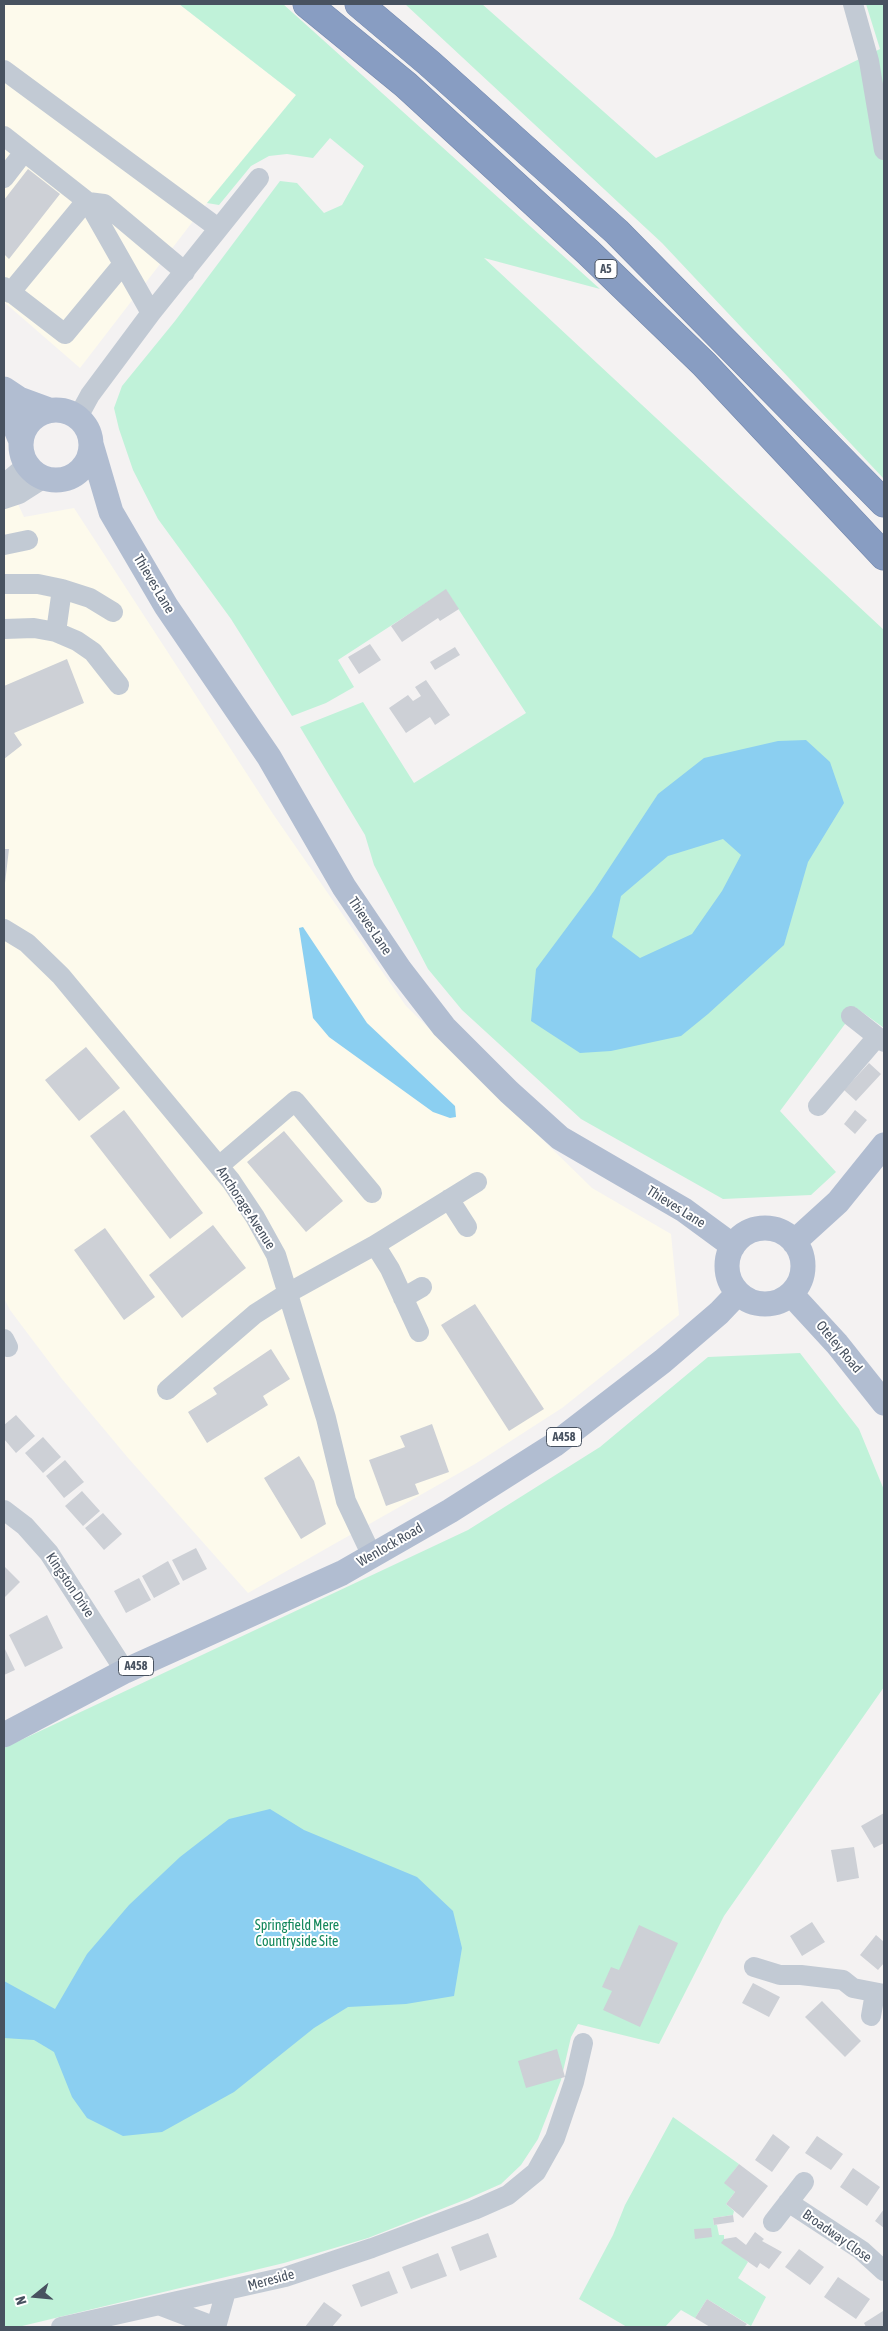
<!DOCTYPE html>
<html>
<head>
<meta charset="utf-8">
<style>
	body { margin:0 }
	#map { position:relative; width:888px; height:2331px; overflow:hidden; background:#f4f2f2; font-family:"Asap Condensed",sans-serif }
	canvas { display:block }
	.frame { position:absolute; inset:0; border:5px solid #485260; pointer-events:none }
	.north { position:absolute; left:10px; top:2271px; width:50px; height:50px; -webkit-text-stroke:4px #fff; paint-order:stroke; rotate:253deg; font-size:14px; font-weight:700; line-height:20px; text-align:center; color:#485260 }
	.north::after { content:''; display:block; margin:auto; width:18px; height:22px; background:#485260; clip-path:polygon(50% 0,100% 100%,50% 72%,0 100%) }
</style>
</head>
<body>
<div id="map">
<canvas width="888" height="2331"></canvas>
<div class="frame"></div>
<div class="north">N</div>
</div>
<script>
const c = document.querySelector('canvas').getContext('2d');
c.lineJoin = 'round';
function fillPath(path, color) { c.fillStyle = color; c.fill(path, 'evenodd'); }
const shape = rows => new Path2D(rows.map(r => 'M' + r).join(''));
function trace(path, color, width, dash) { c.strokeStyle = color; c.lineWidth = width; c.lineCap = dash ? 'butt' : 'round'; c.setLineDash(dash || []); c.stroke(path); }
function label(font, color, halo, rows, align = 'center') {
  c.font = font + ' "Asap Condensed",sans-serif'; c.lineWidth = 4; c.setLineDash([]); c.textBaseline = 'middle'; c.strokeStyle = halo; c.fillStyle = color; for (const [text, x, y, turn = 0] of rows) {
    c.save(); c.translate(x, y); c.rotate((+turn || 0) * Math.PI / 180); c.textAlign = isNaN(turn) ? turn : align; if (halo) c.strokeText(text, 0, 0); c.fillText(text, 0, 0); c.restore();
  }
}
fillPath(shape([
	[4,4,179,4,296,95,207,203,80,368,4,302],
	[4,474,24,517,74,508,273,814,406,1006,592,1188,671,1234,679,1315,562,1408,475,1464,248,1593,129,1459,62,1379,10,1310,4,1298]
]), '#fdfaec');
fillPath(shape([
	[179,4,283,4,600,289,484,258,884,630,884,1028,855,1007,851,1016,780,1111,836,1172,811,1195,723,1199,581,1119,462,1010,428,969,374,865,365,835,300,727,363,702,414,783,526,713,446,590,338,660,354,687,326,703,292,716,231,619,158,519,133,470,119,429,114,408,122,386,175,321,280,181,297,183,324,213,342,205,364,166,330,138,313,158,287,154,269,156,251,166,219,205,207,203,296,95],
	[405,4,482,4,656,158,880,49,866,4,884,4,884,479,662,243],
	[800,1353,859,1429,884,1490,884,1687,724,1916,659,2044,578,2024,571,2037,561,2080,538,2139,521,2165,501,2184,467,2199,368,2238,284,2263,18,2327,4,2327,4,1748,468,1530,600,1447,708,1357],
	[673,2117,739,2164,725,2183,735,2192,726,2204,734,2211,733,2215,713,2218,714,2225,717,2225,719,2235,724,2235,724,2239,748,2262,738,2278,766,2297,751,2326,707,2299,695,2318,681,2310,665,2327,627,2327,579,2299,613,2235,625,2205]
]), '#c0f2d9');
fillPath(shape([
	[806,740,830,762,844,803,808,862,784,945,708,1014,681,1036,611,1051,580,1053,531,1021,536,969,594,891,658,794,704,758,778,741],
	[723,839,741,855,722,891,692,934,640,958,612,937,621,896,668,856],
	[303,927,367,1023,455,1106,456,1117,450,1118,433,1112,329,1037,313,1018,299,928],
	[270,1809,304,1830,417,1877,453,1911,462,1948,454,1996,406,2004,348,2007,314,2028,234,2092,162,2132,123,2136,87,2118,72,2097,54,2052,34,2040,4,2038,4,1981,55,2009,87,1954,129,1905,180,1857,229,1819]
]), '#8bcff1');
fillPath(shape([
	[28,169,60,194,9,259,4,254,4,200],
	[446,589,459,609,440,621,438,618,402,642,391,626],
	[370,644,381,660,359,674,348,657],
	[455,647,460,655,435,670,430,662],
	[67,659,84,703,14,733,22,745,4,759,4,686],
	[426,680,450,715,435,725,430,717,406,733,389,708,408,695,413,701,421,696,415,687],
	[4,849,9,849,5,883,4,883],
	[86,1047,120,1088,79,1121,45,1080],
	[869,1063,881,1074,856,1101,844,1090],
	[124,1110,203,1213,170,1239,90,1136],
	[855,1110,867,1120,855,1134,844,1124],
	[284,1131,343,1201,306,1232,247,1162],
	[213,1225,246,1268,182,1318,149,1275],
	[105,1228,155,1297,124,1320,74,1250],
	[475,1304,544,1409,509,1431,441,1325],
	[271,1349,290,1379,263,1396,268,1405,207,1443,188,1412,217,1394,213,1388],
	[16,1415,35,1436,16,1453,4,1439,4,1425],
	[432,1424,449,1472,415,1484,419,1494,386,1506,369,1460,405,1447,400,1436],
	[43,1437,61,1457,43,1473,25,1453],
	[299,1456,314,1481,326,1524,301,1539,264,1478],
	[65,1460,84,1482,64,1498,46,1476],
	[82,1491,100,1511,83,1526,65,1506],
	[103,1513,122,1534,104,1550,85,1528],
	[196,1548,207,1569,183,1581,172,1560],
	[168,1561,180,1584,154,1598,142,1576],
	[4,1566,20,1582,4,1598],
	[139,1578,151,1600,126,1613,114,1591],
	[47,1615,63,1648,25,1667,9,1635],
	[4,1647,15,1670,4,1675],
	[884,1813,884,1843,874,1848,861,1826],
	[854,1847,859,1878,837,1882,831,1850],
	[812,1922,825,1942,802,1956,790,1936],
	[639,1925,678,1943,640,2027,603,2010,612,1991,602,1987,611,1967,619,1970],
	[876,1935,884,1942,884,1963,878,1970,860,1955],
	[753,1983,780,1997,769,2017,742,2003],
	[822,2001,861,2041,845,2057,805,2017],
	[557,2049,565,2077,526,2088,518,2061],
	[773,2134,790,2147,772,2172,755,2160],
	[817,2136,843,2154,831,2170,805,2153],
	[739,2164,768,2186,743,2218,726,2204,735,2192,724,2183],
	[853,2168,880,2187,867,2206,840,2187],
	[884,2209,884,2228,875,2221],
	[733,2215,734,2222,714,2225,713,2218],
	[711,2228,712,2237,695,2239,694,2229],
	[755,2232,764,2239,762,2241,782,2252,769,2269,760,2263,757,2268,721,2243,724,2239,736,2237,746,2245],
	[488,2233,497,2257,460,2271,451,2247],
	[799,2249,824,2267,810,2285,785,2267],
	[438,2253,447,2276,411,2289,402,2267],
	[389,2271,398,2293,361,2307,352,2285],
	[838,2277,870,2299,856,2319,824,2297],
	[707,2299,747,2324,744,2327,710,2327,695,2318],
	[324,2302,342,2315,332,2327,305,2327],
	[883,2311,884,2327,866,2327,864,2323]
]), '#cdd0d6');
const highway = shape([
	[307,4,406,85,588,252,704,364,884,556],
	[359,4,429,63,617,232,884,503]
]);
trace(highway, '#7388ae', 29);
trace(shape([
	[853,4,869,61,884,150],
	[4,70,218,228],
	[4,136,88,202,151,313],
	[4,178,24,152],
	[88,202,104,204,185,272],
	[4,287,65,334,123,264],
	[10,293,86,201],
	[78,417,90,395,151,313,259,178],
	[4,487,9,480,27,465],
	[4,499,19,494,44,478],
	[4,545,28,540],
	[4,584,38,584,62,589,56,632],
	[62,589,90,598,113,612],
	[4,629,34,628,56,632,77,641,93,652,119,685],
	[4,929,27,943,61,976,231,1181,255,1217,276,1255,326,1418,346,1501,372,1556],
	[851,1016,884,1042],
	[818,1106,877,1037],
	[219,1166,295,1101,372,1193],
	[449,1199,467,1227],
	[375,1245,390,1269,419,1332],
	[403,1298,422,1287],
	[4,1339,8,1347],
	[167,1390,255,1314,288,1293,375,1245,477,1182],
	[4,1510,25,1526,49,1553,125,1671],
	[754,1967,780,1975,801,1975,843,1980,853,1988,884,1994],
	[871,2016,875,1993],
	[788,2202,861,2250,884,2271],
	[773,2222,804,2182],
	[161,2306,216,2327],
	[61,2327,285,2277,372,2248,474,2210,508,2195,536,2172,555,2138,574,2082,583,2043],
	[216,2327,226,2291]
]), '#c2cad4', 20);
trace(shape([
	[4,389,19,399,49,410],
	[4,401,21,441],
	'21 445a35 35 0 1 1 70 0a35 35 0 1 1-70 0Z',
	[91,444,111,512,166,606,269,757,344,887,400,970,444,1027,509,1092,560,1138,684,1210,733,1246],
	'727 1266a38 38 0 1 1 76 0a38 38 0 1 1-76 0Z',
	[794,1242,838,1202,884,1145],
	[791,1294,837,1344,884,1403],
	[4,1735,125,1671,342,1573,450,1511,554,1445,663,1361,719,1313,738,1293]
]), '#b1bdd1', 25);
trace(highway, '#889dc2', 28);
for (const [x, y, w] of [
	[606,269,22],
	[564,1437,35],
	[136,1666,35]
]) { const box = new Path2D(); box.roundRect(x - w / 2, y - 9.5, w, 19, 4); c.fillStyle = '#fff'; c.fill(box); trace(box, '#485260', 1); }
label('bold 12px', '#485260', null, [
	["A5",606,269],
	["A458",564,1437],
	["A458",136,1666]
]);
label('14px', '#485260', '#fff', [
	["Thieves Lane",154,584,59],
	["Thieves Lane",370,926,56],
	["Thieves Lane",676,1207,32],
	["Anchorage Avenue",246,1208,57],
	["Oteley Road",839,1347,50],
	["Wenlock Road",390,1545,-30],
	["Kingston Drive",70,1585,56],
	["Broadway Close",837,2236,35],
	["Mereside",271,2280,-15]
]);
label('14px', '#13875b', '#fff', [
	["Springfield Mere",297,1926],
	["Countryside Site",297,1942]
]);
</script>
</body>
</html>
